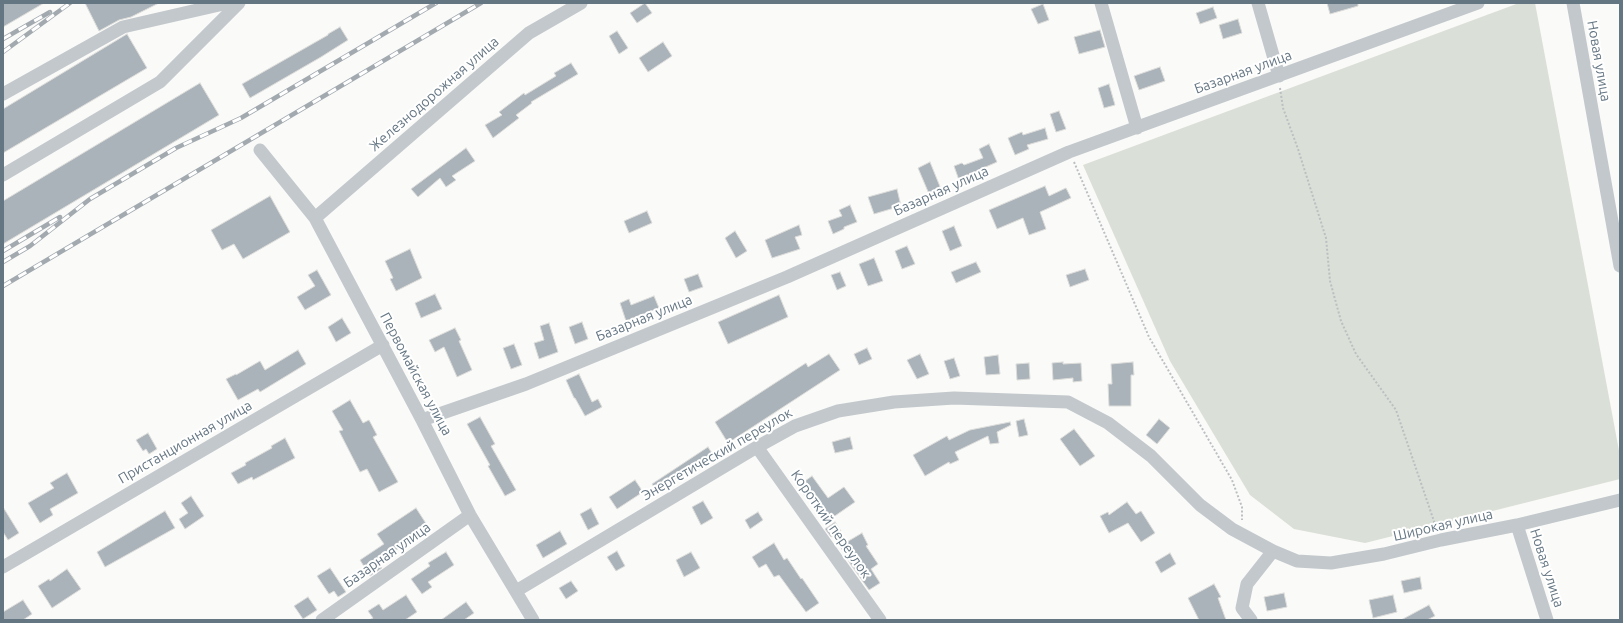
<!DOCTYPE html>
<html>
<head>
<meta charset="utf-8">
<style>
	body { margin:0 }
	#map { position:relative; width:1623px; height:623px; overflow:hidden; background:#fafaf8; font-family:Ubuntu,sans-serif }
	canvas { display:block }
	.frame { position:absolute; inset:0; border:4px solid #657683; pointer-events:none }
</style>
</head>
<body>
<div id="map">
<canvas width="1623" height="623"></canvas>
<div class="frame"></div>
</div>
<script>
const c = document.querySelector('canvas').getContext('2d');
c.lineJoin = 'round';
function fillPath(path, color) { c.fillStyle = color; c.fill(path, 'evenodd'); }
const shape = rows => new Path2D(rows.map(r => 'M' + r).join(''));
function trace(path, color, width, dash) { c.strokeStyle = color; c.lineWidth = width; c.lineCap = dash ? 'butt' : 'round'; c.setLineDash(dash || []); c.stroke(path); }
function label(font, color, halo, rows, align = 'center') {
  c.font = font + ' Ubuntu,sans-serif'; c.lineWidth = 4; c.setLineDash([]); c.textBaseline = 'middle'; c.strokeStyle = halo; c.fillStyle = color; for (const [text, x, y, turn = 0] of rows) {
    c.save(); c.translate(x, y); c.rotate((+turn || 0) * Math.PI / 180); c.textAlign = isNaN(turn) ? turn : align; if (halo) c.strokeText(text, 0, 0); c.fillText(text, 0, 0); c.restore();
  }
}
fillPath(shape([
	[1519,3,1535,3,1620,456,1620,479,1365,543,1294,529,1250,495,1170,361,1083,165]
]), '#dadfd7');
const building = shape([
	[3,3,44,3,3,27,3,3],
	[85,3,159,3,131,17,119,20,99,31,85,3],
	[645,3,652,13,637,23,630,13,645,3],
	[1327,3,1358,3,1358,6,1330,14,1327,3],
	[1043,4,1049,20,1038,24,1031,9,1043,4],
	[1213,7,1217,18,1200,24,1196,13,1213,7],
	[1238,19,1242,33,1223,39,1219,25,1238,19],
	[340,27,348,40,321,57,250,98,242,84,328,35,328,34,340,27],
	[1100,30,1105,47,1079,54,1074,37,1100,30],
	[617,31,628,48,619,54,609,36,617,31],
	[127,34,147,68,3,153,3,109,127,34],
	[663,42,672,56,648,72,639,58,663,42],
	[571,63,578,74,531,102,532,103,516,115,519,118,493,138,485,125,502,115,499,112,524,93,525,95,556,76,554,73,571,63],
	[1160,67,1165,81,1139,90,1134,76,1160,67],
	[200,83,219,115,3,244,3,201,200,83],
	[1109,84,1115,105,1104,108,1098,88,1109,84],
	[1059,111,1066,129,1056,132,1050,114,1059,111],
	[1045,128,1048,139,1027,145,1029,149,1015,155,1008,138,1022,132,1023,135,1045,128],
	[989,144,997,162,981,169,982,172,968,177,969,180,960,183,954,166,962,163,964,165,983,158,979,149,989,144],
	[466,148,475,161,452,176,456,180,446,187,440,178,418,197,411,189,466,148],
	[930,162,941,189,929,194,918,168,930,162],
	[1045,186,1049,196,1066,188,1071,198,1040,212,1046,229,1029,235,1023,218,997,229,989,210,1045,186],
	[897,189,901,206,874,214,868,197,897,189],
	[270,196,290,232,243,259,234,244,222,250,211,230,270,196],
	[850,205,857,222,844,227,844,229,833,234,828,221,842,216,839,210,850,205],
	[647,211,652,223,629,233,624,221,647,211],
	[799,225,802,235,795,237,800,249,772,258,765,240,799,225],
	[954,226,962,246,950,251,942,231,954,226],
	[735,231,747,251,736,258,725,238,735,231],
	[907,246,915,264,902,269,895,251,907,246],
	[410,249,422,278,396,291,390,279,393,278,385,261,410,249],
	[874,258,883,281,868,286,859,264,874,258],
	[976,262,981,272,956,283,951,272,976,262],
	[1085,269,1089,280,1070,287,1066,275,1085,269],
	[317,270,331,295,305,310,297,297,315,286,308,275,317,270],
	[840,272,846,286,837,290,831,275,840,272],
	[698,274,703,287,689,292,684,279,698,274],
	[435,294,442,309,421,318,415,303,435,294],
	[779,295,788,317,728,344,718,322,779,295],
	[654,296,659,308,626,321,620,303,629,299,631,305,654,296],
	[342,318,351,333,336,342,328,327,342,318],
	[582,322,588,339,575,344,569,327,582,322],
	[549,323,558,352,539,359,534,343,544,340,540,326,549,323],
	[455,328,461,340,459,341,472,370,457,377,444,347,435,352,429,340,455,328],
	[514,344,522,365,511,369,503,348,514,344],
	[867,348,872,359,859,365,854,354,867,348],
	[298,350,306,364,260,392,258,389,238,400,226,379,236,374,236,375,260,361,265,370,298,350],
	[829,354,840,370,728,443,715,422,806,363,808,367,829,354],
	[920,354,929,374,917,379,907,360,920,354],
	[998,355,1000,374,986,375,984,357,998,355],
	[954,358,960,376,950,379,944,361,954,358],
	[1063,362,1063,364,1081,363,1082,381,1073,382,1073,378,1053,380,1052,363,1063,362],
	[1133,362,1134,375,1131,375,1131,406,1109,406,1108,384,1112,384,1111,364,1133,362],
	[1029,363,1030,379,1017,380,1016,364,1029,363],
	[579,374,592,402,598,399,602,407,585,416,575,398,574,398,566,380,579,374],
	[350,400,363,423,369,420,377,435,373,437,398,482,379,492,367,469,360,472,339,431,343,430,332,411,350,400],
	[480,417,495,444,491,446,516,490,505,496,488,466,490,465,467,424,480,417],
	[1024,419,1028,435,1019,437,1016,421,1024,419],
	[1159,419,1170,428,1157,444,1146,435,1159,419],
	[1010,422,1011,425,997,432,999,443,990,444,988,436,955,452,959,460,950,464,949,462,925,476,913,455,947,436,949,440,970,430,1010,422],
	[1074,429,1095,456,1080,466,1060,439,1074,429],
	[148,433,157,449,149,454,146,449,143,451,136,440,148,433],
	[850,437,853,449,835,453,832,442,850,437],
	[285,438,295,458,253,480,252,477,238,484,231,473,246,465,245,463,272,448,271,446,285,438],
	[708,447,713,455,657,491,652,484,708,447],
	[67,473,78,493,50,509,53,515,40,523,28,503,54,488,50,483,67,473],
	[812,476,828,498,844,487,855,502,829,520,810,493,805,496,798,486,812,476],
	[635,480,643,492,617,509,609,497,635,480],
	[191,496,204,516,185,529,179,519,188,513,181,503,191,496],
	[703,501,713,518,701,525,692,507,703,501],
	[1127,502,1136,514,1141,511,1155,533,1141,542,1128,523,1109,533,1100,516,1108,512,1109,515,1127,502],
	[3,507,19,533,8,540,3,532,3,507],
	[416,508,427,525,396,545,399,548,378,563,382,568,370,576,360,560,384,544,377,534,416,508],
	[591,508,599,524,588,530,580,514,591,508],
	[165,511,175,528,105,567,97,552,165,511],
	[758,512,763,520,750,529,745,520,758,512],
	[835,522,841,531,831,537,825,529,835,522],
	[560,531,567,544,543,558,536,545,560,531],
	[862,533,868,545,866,546,878,564,871,569,880,583,869,590,851,565,840,546,862,533],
	[774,543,784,560,787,558,801,579,802,578,819,603,806,612,779,575,774,577,766,564,759,568,752,557,774,543],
	[617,551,625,566,616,571,607,557,617,551],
	[446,552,454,565,428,582,432,587,422,594,411,579,430,566,428,563,446,552],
	[691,552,700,568,684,577,676,560,691,552],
	[1170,553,1176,564,1161,573,1155,562,1170,553],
	[330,568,346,592,338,597,334,591,329,594,317,576,330,568],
	[67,569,81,589,52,608,38,586,49,579,50,581,67,569],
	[1420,577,1422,589,1404,593,1401,581,1420,577],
	[571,581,578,591,566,599,559,588,571,581],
	[1214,584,1221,597,1218,598,1226,620,1199,620,1188,598,1214,584],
	[1284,593,1287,607,1267,611,1264,597,1284,593],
	[406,595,417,612,405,620,369,620,373,618,368,611,379,604,383,610,406,595],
	[1393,595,1397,612,1373,618,1369,600,1393,595],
	[308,597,317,610,303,619,294,606,308,597],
	[23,600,32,614,23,620,3,620,3,612,23,600],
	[466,602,474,613,464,620,441,620,466,602],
	[1429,605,1435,616,1427,620,1401,620,1429,605]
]);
fillPath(building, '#aab3b9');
trace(building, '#dcdcda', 1);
trace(shape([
	[1280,88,1283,108,1298,149,1326,238,1330,281,1341,321,1356,354,1396,410,1437,530],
	[1074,162,1149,337,1232,480,1242,507,1242,520]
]), '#bbbfc2', 2, [2, 2]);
trace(shape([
	[1101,3,1137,128],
	[1258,3,1279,76],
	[1573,3,1620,266],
	[3,94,123,27,228,3],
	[260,150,315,218,422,420,470,515,533,620],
	[3,175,160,82,239,3],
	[315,218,529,33,581,3],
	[422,420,526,384,787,277,1069,152,1478,3],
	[757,447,880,620],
	[1517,525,1547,620],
	[3,567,383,345],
	[516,591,757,447,795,426,838,411,894,402,954,398,1068,402,1108,423,1151,456,1200,505,1232,529,1273,551,1297,561,1331,563,1384,554,1441,540,1517,525,1620,500],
	[322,620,470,515],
	[1251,620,1242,608,1247,584,1273,551]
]), '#c3c8cc', 13);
const rail = shape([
	[3,39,50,12],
	[3,52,70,3],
	[3,251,60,217],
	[3,262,30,246,90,199,176,148,241,118,436,3],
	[3,286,481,3]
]);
trace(rail, '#a2aab0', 4.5);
trace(rail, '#fff', 3, [9]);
label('14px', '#657683', '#fff', [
	["Новая улица",1599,61,80],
	["Базарная улица",1243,72,-20],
	["Железнодорожная улица",434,94,-41],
	["Базарная улица",941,191,-24],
	["Базарная улица",644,318,-22],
	["Первомайская улица",416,374,62],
	["Пристанционная улица",185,442,-30],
	["Энергетический переулок",717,454,-30],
	["Короткий переулок",831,524,55],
	["Широкая улица",1443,525,-13],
	["Базарная улица",387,555,-35],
	["Новая улица",1547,568,72]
]);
</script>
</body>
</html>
